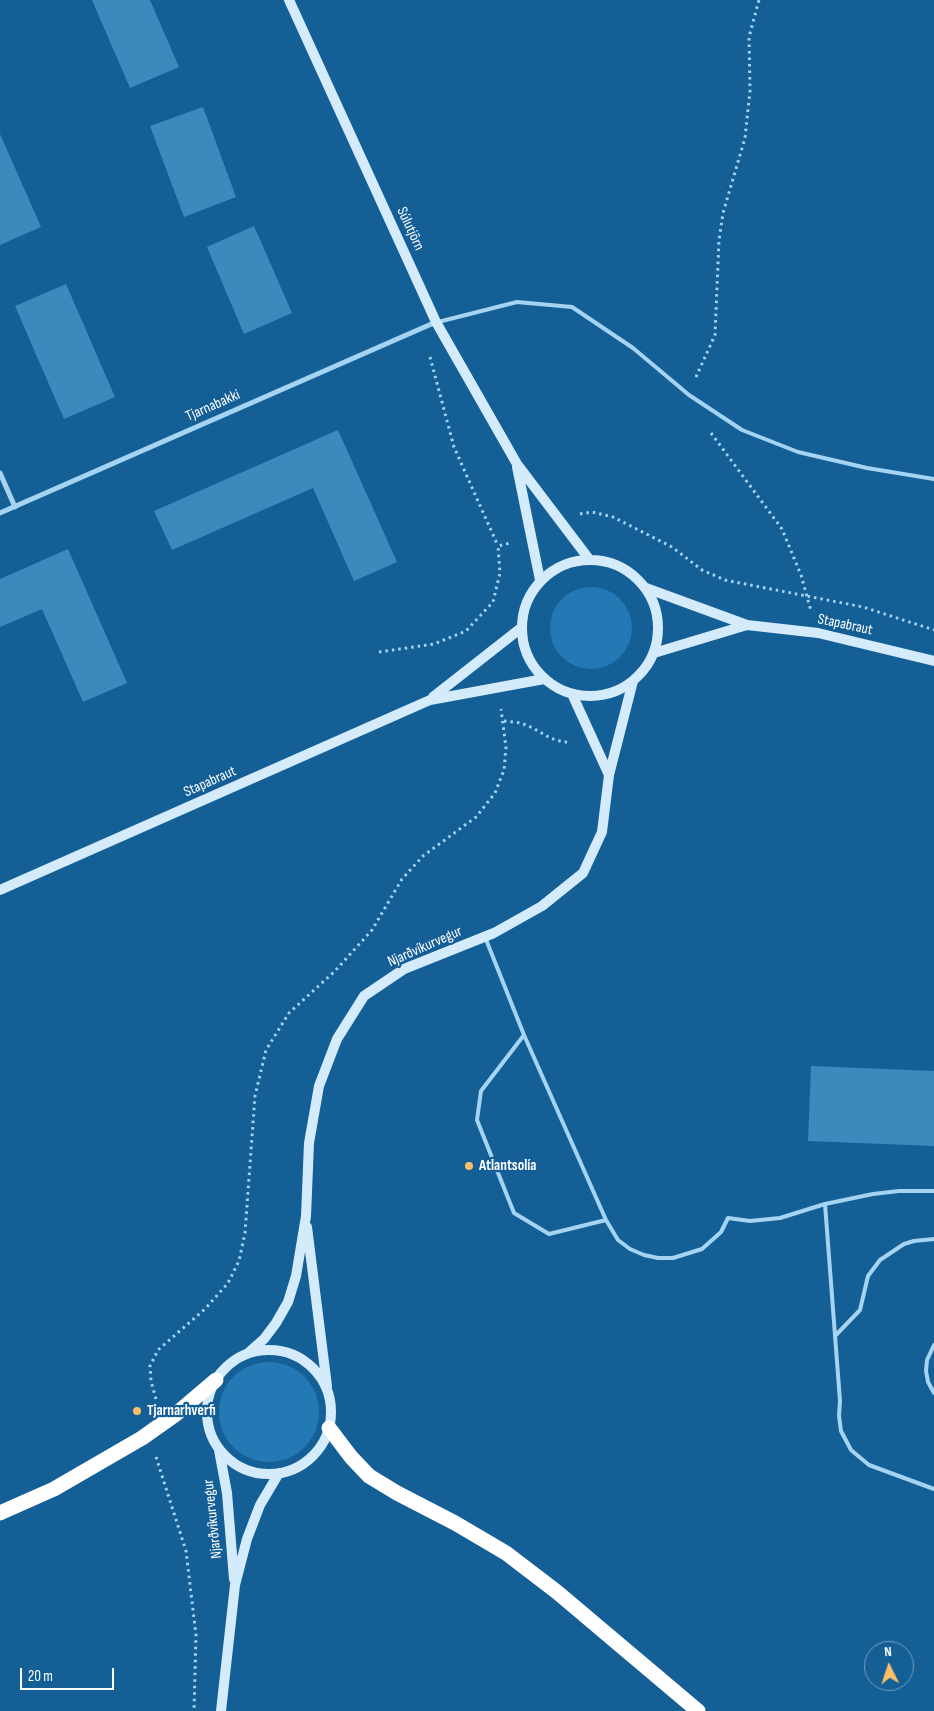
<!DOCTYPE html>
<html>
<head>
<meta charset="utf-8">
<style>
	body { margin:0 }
	#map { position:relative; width:934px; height:1711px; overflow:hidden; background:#145f96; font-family:"Sofia Sans Condensed",sans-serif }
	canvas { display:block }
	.north { position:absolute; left:864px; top:1641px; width:50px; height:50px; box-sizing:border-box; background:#145f96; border:1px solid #729fc0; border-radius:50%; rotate:356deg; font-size:14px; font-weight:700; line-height:20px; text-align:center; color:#fff }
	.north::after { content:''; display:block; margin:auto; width:18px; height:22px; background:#ffbd66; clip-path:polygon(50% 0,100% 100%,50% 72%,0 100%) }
	.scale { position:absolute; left:20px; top:1668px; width:94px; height:22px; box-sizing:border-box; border:2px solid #fff; border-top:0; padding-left:6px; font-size:15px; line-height:18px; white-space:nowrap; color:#fff; -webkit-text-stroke:4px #145f96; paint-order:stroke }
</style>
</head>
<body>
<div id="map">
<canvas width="934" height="1711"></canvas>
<div class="north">N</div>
<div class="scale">20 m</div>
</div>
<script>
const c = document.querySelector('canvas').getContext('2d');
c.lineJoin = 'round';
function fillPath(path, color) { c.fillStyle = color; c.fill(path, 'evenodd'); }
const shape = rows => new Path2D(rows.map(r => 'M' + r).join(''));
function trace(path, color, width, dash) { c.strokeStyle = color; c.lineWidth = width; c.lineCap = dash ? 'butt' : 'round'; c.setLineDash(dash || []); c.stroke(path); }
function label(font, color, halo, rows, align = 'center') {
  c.font = font + ' "Sofia Sans Condensed",sans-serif'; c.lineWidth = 4.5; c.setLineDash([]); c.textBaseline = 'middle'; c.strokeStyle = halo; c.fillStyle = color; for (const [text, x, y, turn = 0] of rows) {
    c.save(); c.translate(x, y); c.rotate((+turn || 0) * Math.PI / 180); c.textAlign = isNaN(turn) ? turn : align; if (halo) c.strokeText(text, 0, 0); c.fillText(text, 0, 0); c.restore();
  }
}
fillPath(shape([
	'550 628a41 41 0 1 1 82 0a41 41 0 1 1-82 0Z',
	'219 1412a50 50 0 1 1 100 0a50 50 0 1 1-100 0Z'
]), '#2379b3');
fillPath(shape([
	[92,0,150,0,179,67,130,88],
	[203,107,236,197,184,217,150,126],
	[0,134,41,227,0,245],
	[254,226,292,313,244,334,207,247],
	[66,284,115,397,64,419,15,306],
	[338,430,397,562,354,581,313,488,172,550,154,511],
	[68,549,127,683,83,702,42,609,0,627,0,579],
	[811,1066,934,1071,934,1146,808,1141]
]), '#3d89be');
trace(shape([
	[430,357,454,447,498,546],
	[696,377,715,335,719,240,723,213,745,138,750,91,749,37,759,0],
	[711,433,782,529,801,575,811,611],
	[580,514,592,512,613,517,672,547,702,570,725,580,863,607,934,630],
	[379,652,434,644,466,631,493,602,500,573,498,546,510,543],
	[504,721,521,723,533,728,550,738,563,742,571,742],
	[156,1399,151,1381,150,1366,158,1350,205,1309,228,1283,239,1261,245,1233,255,1096,266,1050,289,1013,335,971,372,930,402,879,423,856,476,817,495,793,504,770,506,747,501,709],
	[156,1457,186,1551,196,1635,194,1711]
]), '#a5d3f2', 3, [2.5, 4]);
trace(shape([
	[438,322,517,302,572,307,633,348,689,395,742,430,798,452,867,468,934,479],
	[485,937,524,1035,606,1220,618,1240,630,1249,644,1255,658,1258,673,1258,702,1249,721,1232,728,1218,750,1221,780,1218,825,1204,873,1194,899,1191,934,1191],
	[524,1035,481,1091,477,1120,514,1213,549,1234,606,1220],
	[825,1204,840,1401,839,1416,841,1431,851,1450,869,1465,934,1489],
	[835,1336,860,1310,868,1276,880,1260,904,1244,914,1241,934,1239],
	[934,1345,927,1360,926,1371,928,1382,934,1393]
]), '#a5d3f2', 4);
trace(shape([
	[0,473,15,507],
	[0,513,436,322]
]), '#a5d3f2', 5);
trace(shape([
	[289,0,436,322,517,464,589,559],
	[517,467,540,580],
	'522 628a68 68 0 1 1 136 0a68 68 0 1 1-136 0Z',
	[646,588,747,625,818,633,934,661],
	[654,653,747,625],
	[572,694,609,775],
	[433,697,521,628],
	[0,890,430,700,544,679],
	[307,1227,327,1386],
	'207 1412a62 62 0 1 1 124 0a62 62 0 1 1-124 0Z',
	[247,1354,264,1339,276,1323,288,1302,296,1276,306,1216,309,1143,319,1086,337,1039,364,996,404,969,494,933,542,906,583,873,602,832,609,775,633,681],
	[219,1450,227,1493,234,1579],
	[221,1711,235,1585,247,1539,260,1505,279,1473]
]), '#d4ebfc', 10);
trace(shape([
	[329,1428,351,1457,369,1476,397,1493,455,1523,506,1553,557,1592,698,1711],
	[0,1513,54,1489,142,1438,176,1414,216,1380]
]), '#fff', 15);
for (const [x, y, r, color] of [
	[469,1166,5,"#ffbd66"],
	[137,1411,5,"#ffbd66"]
]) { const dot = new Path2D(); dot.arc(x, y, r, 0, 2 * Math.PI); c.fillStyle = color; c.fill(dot); trace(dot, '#145f96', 2); }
label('15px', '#fff', '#145f96', [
	["Súlutjörn",410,229,65],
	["Tjarnabakki",213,406,-24],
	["Stapabraut",845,625,12],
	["Stapabraut",210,782,-24],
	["Njarðvíkurvegur",425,947,-24],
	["Njarðvíkurvegur",213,1519,-96]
]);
label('bold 15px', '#fff', '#145f96', [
	["Atlantsolía",479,1166],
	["Tjarnarhverfi",147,1411]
], 'left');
</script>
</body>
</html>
